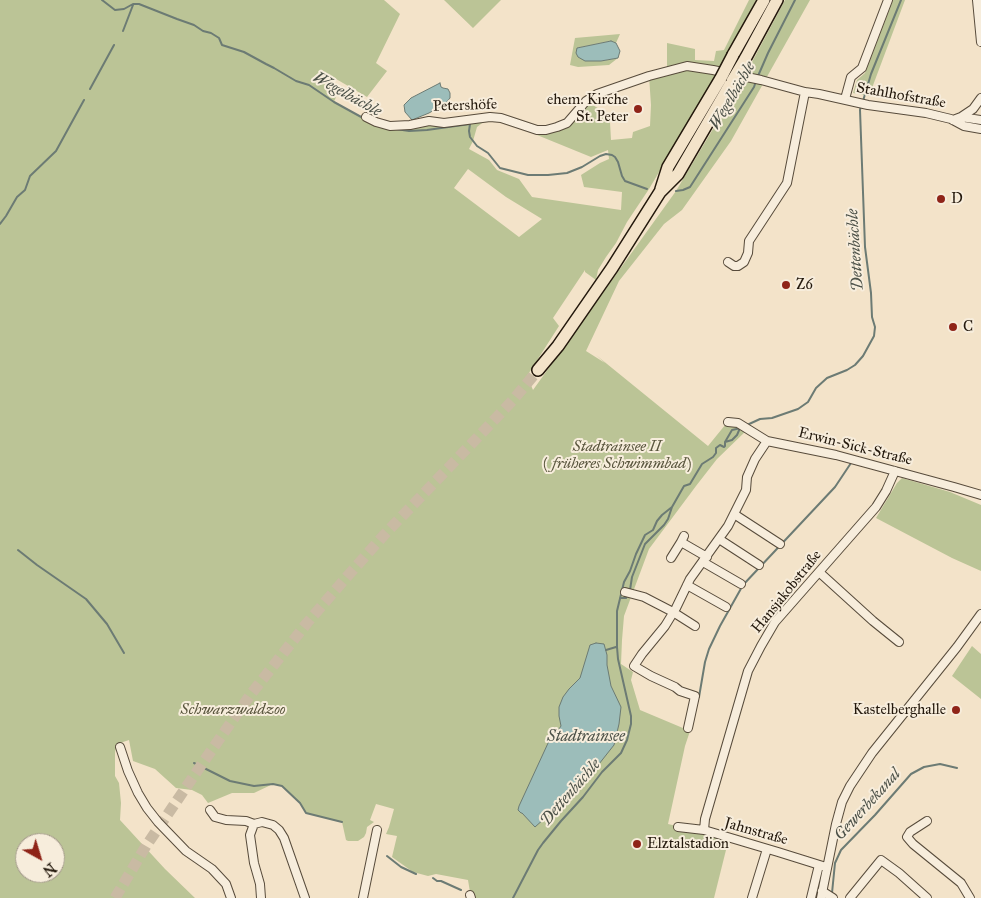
<!DOCTYPE html>
<html>
<head>
<meta charset="utf-8">
<style>
	body { margin:0 }
	#map { position:relative; width:981px; height:898px; overflow:hidden; background:#f3e3c9; font-family:"IM FELL Great Primer",serif }
	canvas { display:block }
	.north { position:absolute; left:15px; top:833px; width:50px; height:50px; box-sizing:border-box; background:#f7eddc; border:1px solid #a29889; border-radius:50%; rotate:141deg; font-size:14px; font-weight:700; line-height:20px; text-align:center; color:#23180c }
	.north::after { content:''; display:block; margin:auto; width:18px; height:22px; background:#8f2418; clip-path:polygon(50% 0,100% 100%,50% 72%,0 100%) }
</style>
</head>
<body>
<div id="map">
<canvas width="981" height="898"></canvas>
<div class="north">N</div>
</div>
<script>
const c = document.querySelector('canvas').getContext('2d');
c.lineJoin = 'round';
function fillPath(path, color) { c.fillStyle = color; c.fill(path, 'evenodd'); }
const shape = rows => new Path2D(rows.map(r => 'M' + r).join(''));
function trace(path, color, width, dash) { c.strokeStyle = color; c.lineWidth = width; c.lineCap = dash ? 'butt' : 'round'; c.setLineDash(dash || []); c.stroke(path); }
function label(font, color, halo, rows, align = 'center') {
  c.font = font + ' "IM FELL Great Primer",serif'; c.lineWidth = 4; c.setLineDash([]); c.textBaseline = 'middle'; c.strokeStyle = halo; c.fillStyle = color; for (const [text, x, y, turn = 0] of rows) {
    c.save(); c.translate(x, y); c.rotate((+turn || 0) * Math.PI / 180); c.textAlign = isNaN(turn) ? turn : align; if (halo) c.strokeText(text, 0, 0); c.fillText(text, 0, 0); c.restore();
  }
}
fillPath(shape([
	[0,0,384,0,400,14,376,63,387,71,367,97,331,76,336,97,334,102,362,118,385,125,490,117,477,127,473,141,469,149,489,160,497,170,519,179,532,197,621,210,622,192,584,187,581,175,600,163,609,159,608,150,591,157,537,135,537,130,557,127,586,101,606,113,610,122,611,140,632,138,633,132,650,126,651,105,649,76,667,71,667,43,695,49,695,60,714,61,716,51,724,50,749,0,756,0,730,52,649,189,627,222,616,243,606,257,598,270,596,280,585,272,585,270,553,318,559,326,527,376,533,390,676,191,744,77,785,0,810,0,731,141,682,210,664,224,619,281,586,351,605,363,596,355,708,446,730,419,748,429,717,459,696,486,649,549,624,616,622,640,621,664,633,672,631,680,640,710,690,731,685,746,668,824,729,838,714,898,471,898,468,880,436,874,428,876,413,872,392,857,397,836,386,834,389,827,394,809,376,804,370,820,374,822,367,827,366,833,364,837,358,841,348,841,346,840,342,822,306,813,300,803,282,786,273,784,254,793,232,793,208,803,202,795,192,790,176,788,155,769,133,761,129,740,117,744,115,752,115,776,119,783,121,803,120,820,165,869,195,898,0,898],
	[468,169,506,197,542,219,519,237,454,188],
	[25,843,55,843,55,873,25,873],
	[444,0,501,0,473,28],
	[893,0,905,0,869,96,853,93,857,80,865,73],
	[620,34,616,43,611,41,577,48,585,61,601,61,618,58,609,65,578,67,570,65,575,38],
	[902,478,950,492,981,505,981,571,952,558,876,518,897,483],
	[972,646,981,654,981,699,952,676]
]), '#bbc496');
const water = shape([
	[611,41,616,43,620,51,618,58,601,61,585,61,578,57,576,53,577,48,611,41],
	[440,83,441,87,443,88,448,89,450,93,450,98,445,104,429,113,412,120,405,112,404,105,411,98,440,83],
	[596,643,604,644,607,655,607,665,611,686,621,707,619,724,614,745,599,764,592,764,567,801,564,801,535,827,522,813,521,813,518,810,519,806,549,741,553,738,561,726,559,716,559,707,563,697,569,689,580,678,590,645,596,643]
]);
fillPath(water, '#9cbdba');
trace(water, '#6c7b74', 1);
trace(shape([
	[102,0,115,10,124,9,133,4,139,4,177,19,194,25,203,31,211,33,219,38,222,45,244,52,266,64,274,68,296,81,309,85,334,102,363,118],
	[123,31,133,5],
	[758,76,768,53,795,0],
	[90,89,114,45],
	[863,101,871,74,901,0],
	[396,129,409,131,427,130,470,124,469,131,470,137,477,146,488,153,500,168,528,175,548,175,567,173,582,167,600,156,606,154,612,155,615,157,618,162,622,176,625,181,647,189],
	[676,191,683,190,690,187,754,87,756,81],
	[0,224,6,216,17,197,25,190,30,176,56,151,84,100],
	[747,425,760,419,772,418,798,409,808,402,816,388,827,378,847,370,855,365,863,356,874,336,875,327,872,317,871,293,865,247,860,110,861,105],
	[725,442,732,440,737,435,740,428],
	[18,550,37,565,86,599,107,624,124,653],
	[630,590,632,577,645,544,664,525,668,519,672,507],
	[620,598,626,598,627,596],
	[606,650,616,647],
	[699,697,705,662,709,649,720,626,743,585,835,487,851,463],
	[194,763,230,781,254,786,273,784,282,786,300,803,306,813,342,822],
	[387,856,401,867,416,874],
	[433,878,437,881,441,881,461,890],
	[832,893,835,863,841,850,875,815,911,774,924,767,940,764,957,768],
	[513,898,538,850,543,843,561,821,583,797,602,772,621,753,627,740,631,724,631,716,618,659,617,647,617,611,624,582,630,571,636,554,645,535,653,530,657,521,662,515,672,507,684,486,690,484,702,464,713,457,716,453,716,448,720,445,724,447,725,446,725,442,732,430,741,428]
]), '#6c7b74', 2);
trace(shape([
	[115,898,146,846,204,761,251,694,307,623,344,580,384,535,478,437,513,400,538,370]
]), '#c9baa3', 11, [11, 5.5]);
const minor = shape([
	[977,0,981,42],
	[845,99,851,77,862,68,888,0],
	[366,117,376,122,390,126,410,125,429,121,444,123,490,117,501,118,537,130,546,130,557,127,567,123,586,101,597,94,649,76,687,66,713,70,761,80,805,92,819,94,868,105,926,113,951,119,964,126,981,129],
	[961,117,973,109,981,98],
	[953,120,961,117,981,120],
	[728,262,734,266,738,266,744,262,748,253,749,241,787,183,805,92],
	[728,422,738,423,767,441,836,455,954,487,981,495],
	[734,514,780,544],
	[684,536,681,542,707,557],
	[719,539,759,565],
	[671,558,681,542],
	[703,562,741,584],
	[819,572,873,621,899,642],
	[687,585,726,607],
	[625,592,644,597,673,612,695,626],
	[688,728,695,696,680,691,675,687,651,676,634,666,642,654,665,626,676,608,690,579,728,526,746,490,747,477,755,459,767,441],
	[120,747,128,771,138,793,147,808,158,822,186,851,212,869,226,884,231,898],
	[210,810,215,817,226,820,246,821,254,824],
	[927,821,910,832,907,837,913,844,961,883,970,898],
	[678,827,704,830,778,852,826,867],
	[704,830,705,819,748,671,761,646,775,622,876,507,886,491,895,471],
	[822,891,833,898],
	[470,895,471,898],
	[261,898,260,884,254,863,250,835,254,824,262,822,273,825,279,830,284,838,305,898],
	[363,898,377,830],
	[752,898,767,849],
	[811,898,819,865],
	[821,898,836,824,842,802,850,786,872,753,957,647,981,614],
	[850,898,881,860,899,873,927,898]
]);
const highway = shape([
	[733,55,764,0],
	[745,59,777,0],
	[661,189,668,167,721,78],
	[538,370,558,346,612,268,660,192,678,174,732,81]
]);
trace(minor, '#574b3b', 10);
trace(highway, '#23180c', 14);
trace(minor, '#f7eddc', 8);
trace(highway, '#f3e3c9', 11);
const highwayBridge = shape([
	[721,78,733,55],
	[732,81,745,59]
]);
trace(highwayBridge, '#23180c', 14, []);
trace(highwayBridge, '#f3e3c9', 11);
for (const [x, y, r, color] of [
	[638,109,5,"#8f2418"],
	[941,199,5,"#8f2418"],
	[786,285,5,"#8f2418"],
	[953,327,5,"#8f2418"],
	[956,710,5,"#8f2418"],
	[637,844,5,"#8f2418"]
]) { const dot = new Path2D(); dot.arc(x, y, r, 0, 2 * Math.PI); c.fillStyle = color; c.fill(dot); trace(dot, '#f7eddc', 2); }
label('15px', '#23180c', '#f7eddc', [
	["Stahlhofstraße",901,96,10],
	["Petershöfe",465,106,-2],
	["Erwin-Sick-Straße",855,447,14],
	["Hansjakobstraße",787,592,-51],
	["Jahnstraße",756,832,16]
]);
label('15px', '#23180c', '#f7eddc', [
	["ehem. Kirche",628,100,"right"],
	["St. Peter",628,117,"right"],
	["D",951,199],
	["Z6",796,285],
	["C",963,327],
	["Kastelberghalle",946,710,"right"],
	["Elztalstadion",647,844]
], 'left');
label('italic 15px', '#58543c', '#f7eddc', [
	["Stadtrainsee II",617,447],
	["(früheres Schwimmbad)",617,464],
	["Schwarzwaldzoo",233,710]
]);
label('italic 16px', '#4d5249', '#f7eddc', [
	["Wegelbächle",347,95,29],
	["Wegelbächle",733,96,-60],
	["Dettenbächle",856,250,-94],
	["Stadtrainsee",586,737],
	["Dettenbächle",571,793,-49],
	["Gewerbekanal",868,805,-48]
]);
</script>
</body>
</html>
